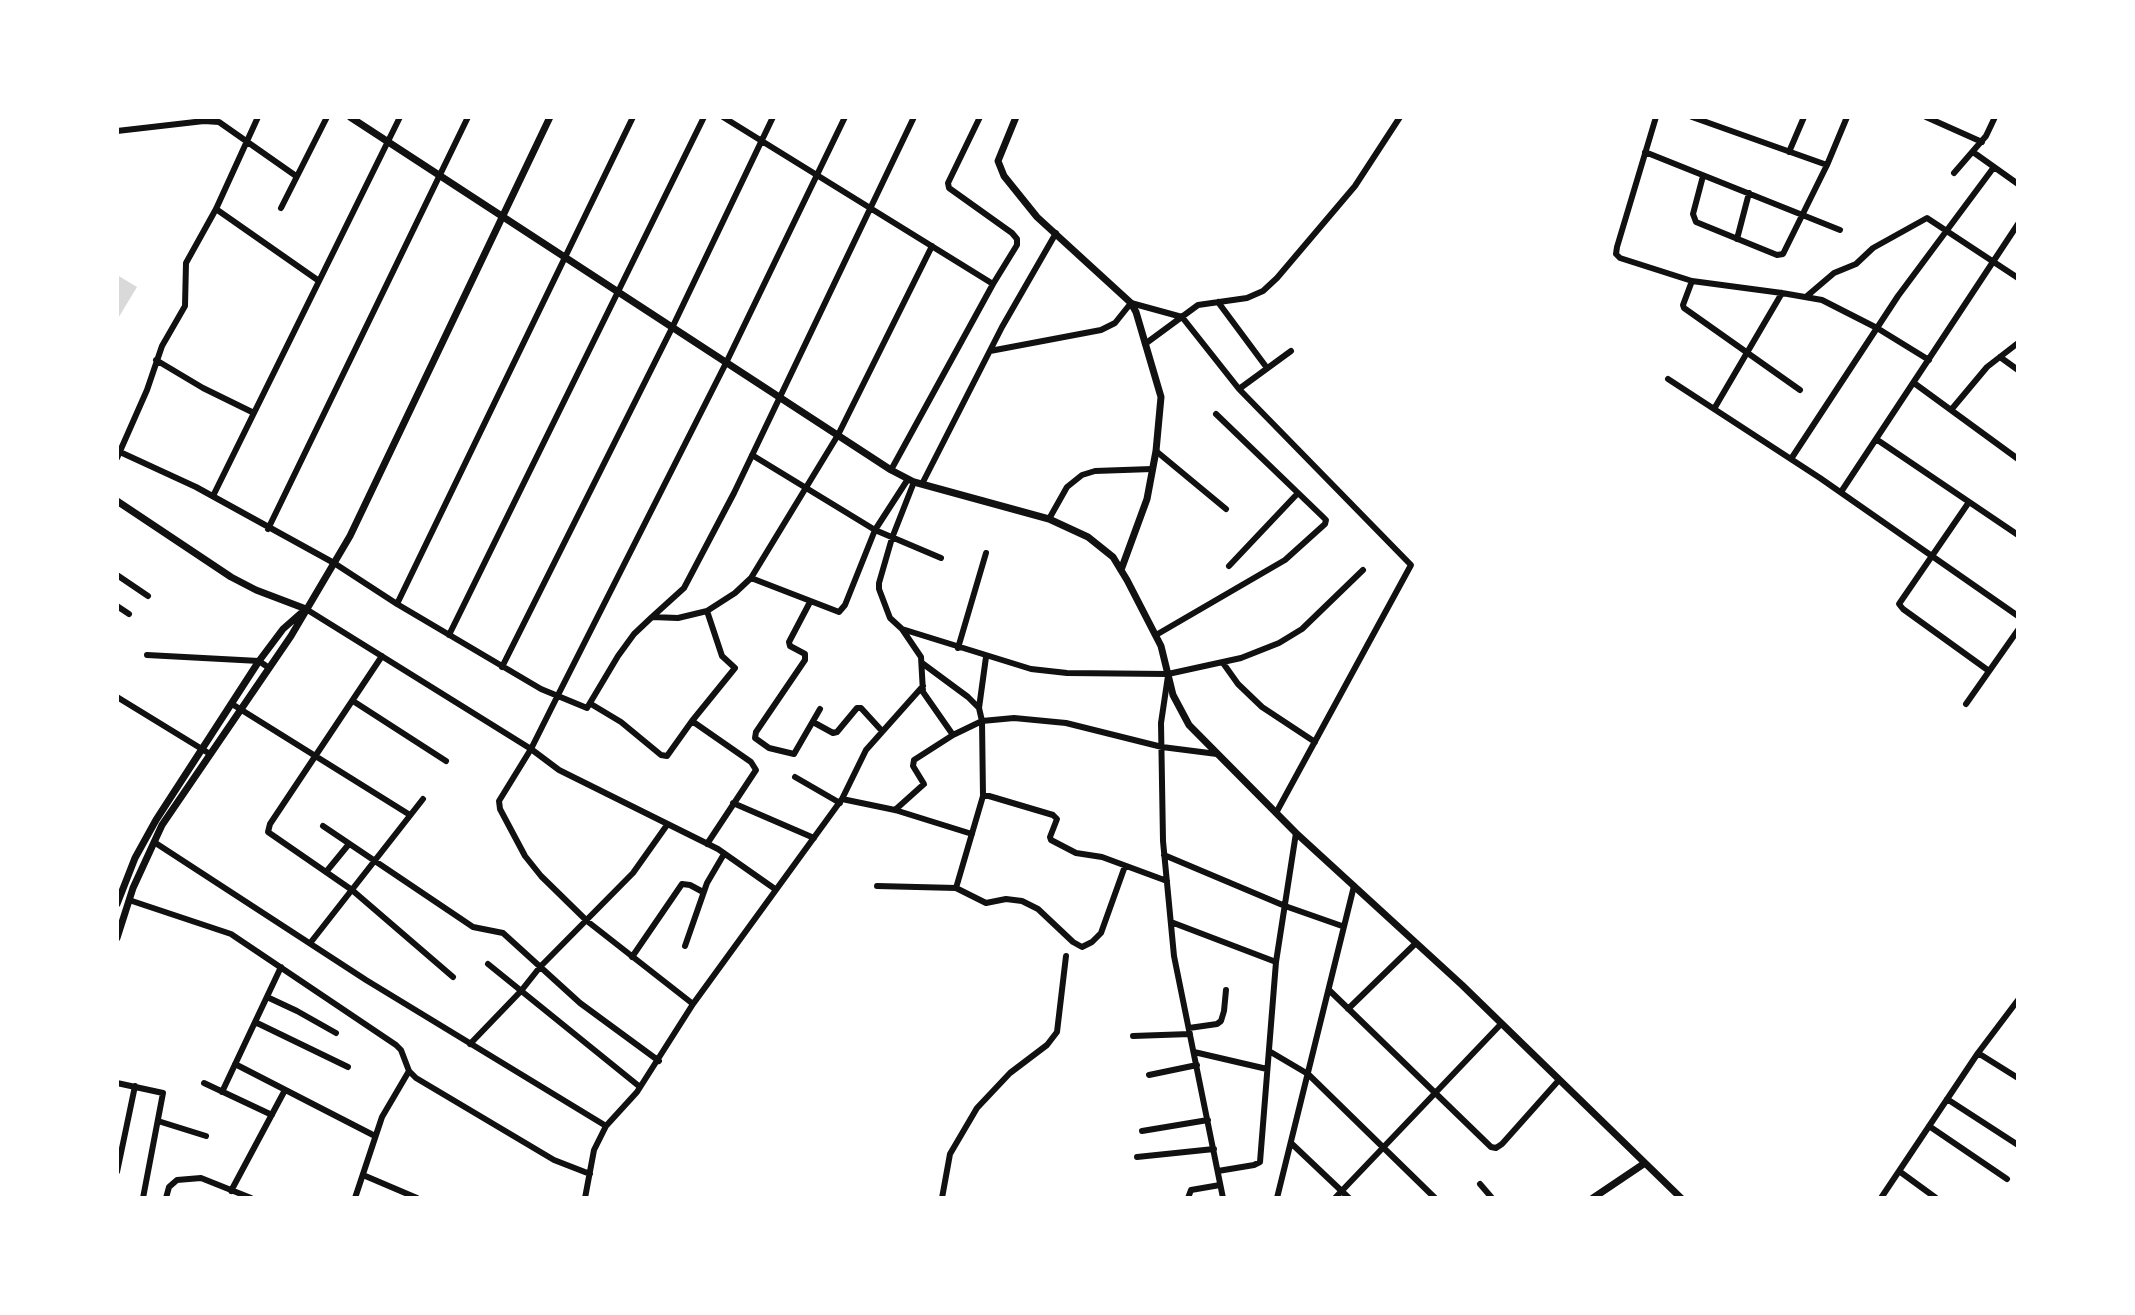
<!DOCTYPE html>
<html>
<head>
<meta charset="utf-8">
<style>
	body { margin:0 }
	#map { position:relative; width:2135px; height:1315px; overflow:hidden; background:#fff; font-family:"Open Sans",sans-serif }
	canvas { display:block }
	.frame { position:absolute; inset:0; border:119px solid #fff; pointer-events:none }
</style>
</head>
<body>
<div id="map">
<canvas width="2135" height="1315"></canvas>
<div class="frame"></div>
</div>
<script>
const c = document.querySelector('canvas').getContext('2d');
c.lineJoin = 'round';
function fillPath(path, color) { c.fillStyle = color; c.fill(path, 'evenodd'); }
const shape = rows => new Path2D(rows.map(r => 'M' + r).join(''));
function trace(path, color, width, dash) { c.strokeStyle = color; c.lineWidth = width; c.lineCap = dash ? 'butt' : 'round'; c.setLineDash(dash || []); c.stroke(path); }
fillPath(shape([
	[117,275,137,287,117,320]
]), '#d9d9d9');
trace(shape([
	[723,117,993,284],
	[1656,117,1617,247,1616,254,1620,258,1692,281,1782,293,1822,300,1877,328,1929,360],
	[1692,117,1827,165],
	[1926,117,1982,142],
	[117,131,204,121,219,122,296,176],
	[1645,152,1840,230],
	[1789,152,1804,117],
	[1973,152,2018,184],
	[1954,173,1986,136,1995,117],
	[1703,176,1693,214,1696,222,1777,255,1783,254,1827,165,1847,117],
	[281,208,327,117],
	[216,209,319,281],
	[1737,239,1749,193],
	[1692,281,1683,305,1684,308,1800,390],
	[1807,296,1834,273,1856,264,1873,248,1927,218,2018,278],
	[1218,302,1267,368],
	[1145,344,1198,305,1247,298,1263,291,1277,278,1355,186,1400,117],
	[990,351,1101,330,1115,323,1131,303,1182,317,1239,389,1411,565,1276,813],
	[2000,357,2018,370],
	[156,360,203,388,254,413],
	[1668,379,1820,478,2018,616],
	[1914,383,2018,459],
	[1239,389,1291,351],
	[1714,409,1782,293],
	[1951,410,1987,367,2018,343],
	[1876,439,2018,535],
	[1156,451,1226,509],
	[120,452,196,487,334,563,397,604,541,689,587,708,618,656,634,634,652,617,678,618,707,611,735,593,751,578,838,435,932,246],
	[752,455,875,530,941,558],
	[117,458,147,390,162,346,185,306,186,263,216,209,258,117],
	[1791,459,1898,296,1994,167],
	[891,470,993,284,1017,245,1017,239,1012,233,949,188,948,183,980,117],
	[914,482,892,538,879,583,879,589,890,618,902,629,921,657,923,692,953,735],
	[922,484,1002,327,1056,233],
	[1841,492,2018,224],
	[213,496,400,117],
	[1969,502,1899,604,1903,609,1989,671],
	[1049,519,1067,487,1082,475,1095,471,1152,469],
	[268,529,468,117],
	[1229,566,1298,493],
	[117,575,148,596],
	[751,578,839,612,845,605,875,530,908,479],
	[810,602,789,642,790,646,805,654,805,660,756,732,755,738,769,748,794,754,820,709],
	[397,604,633,117],
	[117,606,129,614],
	[306,609,531,749,559,770,718,849,775,889],
	[652,617,684,588,734,493,914,117],
	[902,629,1031,669,1067,673,1168,674,1241,658,1279,643,1302,629,1363,570],
	[449,635,704,117],
	[1156,635,1285,560,1325,524,1326,520,1322,516,1216,414],
	[958,648,986,553],
	[147,655,259,661,269,668],
	[382,656,270,824,268,832,352,890,453,977],
	[922,663,968,697,979,708],
	[1223,663,1238,684,1262,707,1315,742],
	[502,667,672,328,773,117],
	[1168,676,1161,723,1163,841,1174,956,1223,1198],
	[117,697,210,754],
	[353,701,446,761],
	[232,704,410,815],
	[591,704,621,722,661,755,667,756,692,721,735,668,722,656,707,611],
	[1966,704,2018,630],
	[692,721,751,762,756,770,707,844],
	[813,722,833,733,837,732,857,708,861,708,882,731],
	[795,777,840,803],
	[983,796,982,721,979,708,986,657],
	[842,799,866,750,923,686],
	[733,803,814,838],
	[895,810,924,784,913,766,914,760,953,735,982,721,1014,718,1066,723,1162,747,1217,754],
	[323,826,473,927,503,933,580,1003,659,1061],
	[154,842,366,980,606,1126],
	[1164,855,1285,906,1342,926],
	[326,872,349,844],
	[877,886,956,888,986,903,1006,899,1022,901,1038,909,1073,942,1082,947,1092,942,1101,933,1125,866],
	[956,888,983,796,989,796,1053,815,1057,819,1050,837,1051,840,1076,853,1102,857,1167,881],
	[129,900,231,934,396,1045,401,1050,409,1071,416,1078,554,1160,590,1174],
	[1171,922,1276,962],
	[311,942,423,799],
	[685,946,707,883,724,854],
	[632,957,682,884,690,885,703,892],
	[488,964,640,1087],
	[1329,990,1491,1147,1496,1148,1502,1144,1559,1080],
	[267,997,297,1011,336,1033],
	[693,1004,587,921,541,876,525,856,500,809,499,801,531,749,557,697,726,363,845,117],
	[1348,1009,1416,943],
	[255,1022,348,1067],
	[1189,1028,1217,1024,1221,1021,1224,1011,1226,990],
	[1133,1036,1190,1034],
	[470,1044,521,991,540,967,633,873,667,825],
	[1269,1051,1308,1074,1435,1198],
	[1194,1052,1267,1069],
	[1978,1053,2018,1078],
	[235,1064,375,1136],
	[1149,1075,1197,1065],
	[117,1083,163,1093,143,1198],
	[204,1083,272,1115],
	[222,1092,281,967],
	[1947,1099,2018,1145],
	[158,1121,206,1136],
	[1929,1126,2007,1179],
	[1142,1131,1208,1120],
	[1291,1143,1349,1198],
	[1137,1157,1214,1149],
	[1218,1171,1254,1165,1260,1162,1276,962,1296,833],
	[1899,1171,1936,1198],
	[117,1172,135,1086],
	[363,1175,417,1198],
	[1480,1184,1492,1198],
	[231,1191,285,1090],
	[166,1198,169,1187,177,1180,201,1178,251,1198],
	[355,1198,382,1117,409,1071],
	[585,1198,594,1150,606,1126,637,1092,693,1004,842,799,895,810,972,834],
	[942,1198,950,1154,977,1108,1010,1073,1047,1045,1057,1032,1066,956],
	[1188,1198,1191,1190,1220,1185],
	[1277,1198,1354,886],
	[1335,1198,1501,1024],
	[1881,1198,1978,1053,2018,1000]
]), '#111', 6);
trace(shape([
	[350,117,891,470,914,482,1049,519,1088,537,1113,557,1127,580,1161,646,1173,695,1189,725,1296,833,1462,985,1681,1198],
	[1016,117,998,161,1004,176,1037,217,1131,303,1136,312,1161,397,1156,451,1147,499,1121,570],
	[117,501,231,577,256,590,306,609],
	[117,904,135,858,156,820,259,661,283,629,300,614],
	[117,938,133,888,162,825,291,636,350,536,550,117],
	[1593,1198,1645,1163]
]), '#111', 7);
</script>
</body>
</html>
